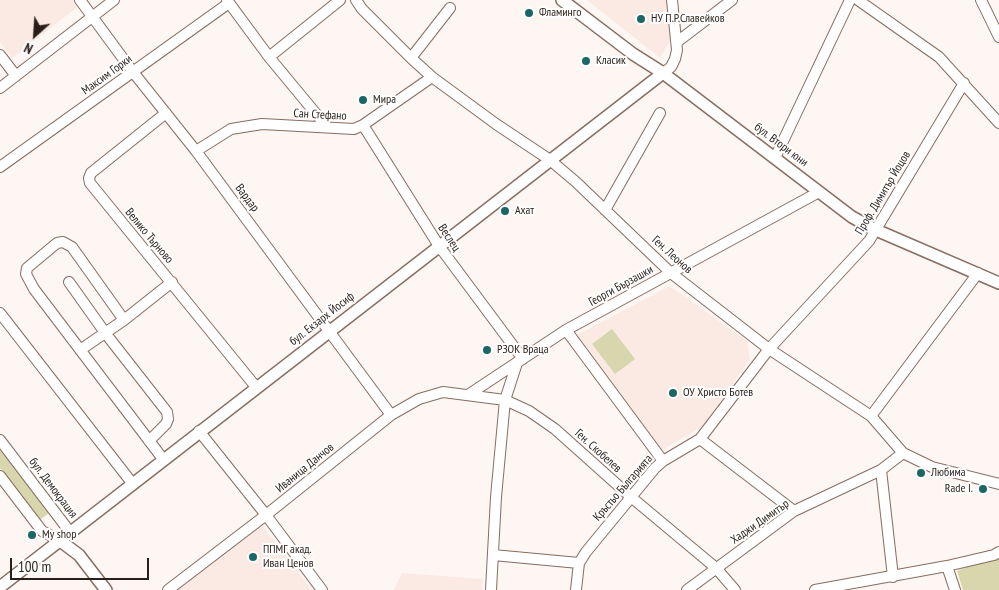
<!DOCTYPE html>
<html>
<head>
<meta charset="utf-8">
<style>
	body { margin:0 }
	#map { position:relative; width:999px; height:590px; overflow:hidden; background:#fdf6f3; font-family:"PT Sans Narrow",sans-serif }
	canvas { display:block }
	.north { position:absolute; left:10px; top:10px; width:50px; height:50px; -webkit-text-stroke:4px #fff; paint-order:stroke; rotate:206deg; font-size:14px; font-weight:700; line-height:20px; text-align:center; color:#291e19 }
	.north::after { content:''; display:block; margin:auto; width:18px; height:22px; background:#291e19; clip-path:polygon(50% 0,100% 100%,50% 72%,0 100%) }
	.scale { position:absolute; left:10px; top:558px; width:139px; height:22px; box-sizing:border-box; border:2px solid #291e19; border-top:0; padding-left:6px; font-size:15px; line-height:18px; white-space:nowrap; color:#291e19; -webkit-text-stroke:4px #fff; paint-order:stroke }
</style>
</head>
<body>
<div id="map">
<canvas width="999" height="590"></canvas>
<div class="north">N</div>
<div class="scale">100 m</div>
</div>
<script>
const c = document.querySelector('canvas').getContext('2d');
c.lineJoin = 'round';
function fillPath(path, color) { c.fillStyle = color; c.fill(path, 'evenodd'); }
const shape = rows => new Path2D(rows.map(r => 'M' + r).join(''));
function trace(path, color, width, dash) { c.strokeStyle = color; c.lineWidth = width; c.lineCap = dash ? 'butt' : 'round'; c.setLineDash(dash || []); c.stroke(path); }
function label(font, color, halo, rows, align = 'center') {
  c.font = font + ' "PT Sans Narrow",sans-serif'; c.lineWidth = 4; c.setLineDash([]); c.textBaseline = 'middle'; c.strokeStyle = halo; c.fillStyle = color; for (const [text, x, y, turn = 0] of rows) {
    c.save(); c.translate(x, y); c.rotate((+turn || 0) * Math.PI / 180); c.textAlign = isNaN(turn) ? turn : align; if (halo) c.strokeText(text, 0, 0); c.fillText(text, 0, 0); c.restore();
  }
}
fillPath(shape([
	[0,0,76,0,80,5,12,58,0,42],
	[587,0,668,0,672,38,660,58],
	[670,286,747,341,750,359,703,426,662,450,577,335],
	[262,525,312,590,177,590],
	[402,573,483,579,482,590,394,590]
]), '#faeae3');
fillPath(shape([
	[612,329,635,359,615,374,592,344],
	[0,449,49,513,40,520,0,468],
	[999,553,999,590,963,590,957,571]
]), '#d8d6ac');
const minor = shape([
	[80,0,133,72,196,151,391,415],
	[227,0,269,57,327,127],
	[356,0,362,9,411,58,432,77,496,124,550,160,576,182,671,273,769,349,871,416,903,453,932,467,999,484],
	[858,0,939,57,999,123],
	[981,0,999,37],
	[677,42,732,0],
	[0,55,16,76],
	[269,57,340,0],
	[411,58,450,8],
	[663,73,671,67,675,59,677,50,672,0],
	[0,88,114,0],
	[166,113,91,173,89,178,90,183,256,387],
	[363,125,439,246,523,359],
	[196,151,231,129,262,124,354,129,363,125,432,77],
	[775,158,850,0],
	[0,167,229,3],
	[605,210,660,113],
	[69,282,106,334,167,412,168,419,166,424,149,441],
	[0,313,132,483],
	[124,320,172,282],
	[566,330,663,461],
	[80,350,124,320,72,247,63,242,57,243,27,268,26,274,34,289,163,459],
	[468,395,566,330,819,192],
	[871,416,978,273],
	[199,431,266,515,322,590],
	[700,439,794,511],
	[0,440,70,532],
	[881,470,893,577],
	[0,476,42,531,59,540],
	[493,555,579,563],
	[947,566,955,590],
	[168,590,266,515,391,415,419,399,443,392,505,400,517,363],
	[491,590,496,497,505,400,529,411,555,429,631,497,716,568,735,590],
	[576,590,579,563,586,552,655,468,663,461,700,439,769,349,869,241,964,83],
	[687,590,794,511,881,470,903,453],
	[815,590,947,566,994,555,999,552]
]);
const tertiary = shape([
	[562,0,633,54,663,73,852,217,876,230,999,283],
	[59,540,79,555,106,590],
	[0,587,663,73]
]);
trace(minor, '#886c5f', 12);
trace(tertiary, '#886c5f', 14);
trace(minor, '#fff', 10);
trace(tertiary, '#fff', 11);
for (const [x, y, r, color] of [
	[529,13,5,"#1a6765"],
	[641,19,5,"#1a6765"],
	[586,61,5,"#1a6765"],
	[363,100,5,"#1a6765"],
	[505,211,5,"#1a6765"],
	[487,350,5,"#1a6765"],
	[673,393,5,"#1a6765"],
	[921,473,5,"#1a6765"],
	[983,489,5,"#1a6765"],
	[32,535,5,"#1a6765"],
	[253,557,5,"#1a6765"]
]) { const dot = new Path2D(); dot.arc(x, y, r, 0, 2 * Math.PI); c.fillStyle = color; c.fill(dot); trace(dot, '#fff', 2); }
label('12px', '#291e19', '#fff', [
	["Фламинго",539,13],
	["НУ П.Р.Славейков",651,19],
	["Класик",596,61],
	["Мира",373,100],
	["Ахат",515,211],
	["РЗОК Враца",497,350],
	["ОУ Христо Ботев",683,393],
	["Любима",931,473],
	["Rade I.",973,489,"right"],
	["My shop",42,535],
	["ППМГ акад.",263,550],
	["Иван Ценов",263,564]
], 'left');
label('12px', '#291e19', '#fff', [
	["Максим Горки",107,75,-36],
	["Сан Стефано",320,115,3],
	["бул. Втори юни",781,145,37],
	["Проф. Димитър Йоцов",883,193,-59],
	["Вардар",247,198,53],
	["Велико Търново",149,236,50],
	["Веслец",449,238,56],
	["Ген. Леонов",672,255,42],
	["Георги Бързашки",621,286,-29],
	["бул. Екзарх Йосиф",322,319,-38],
	["Ген. Скобелев",598,451,42],
	["Иваница Данчов",305,468,-39],
	["бул. Демокрация",53,488,53],
	["Кръстьо Българията",623,488,-49],
	["Хаджи Димитър",760,522,-35]
]);
</script>
</body>
</html>
